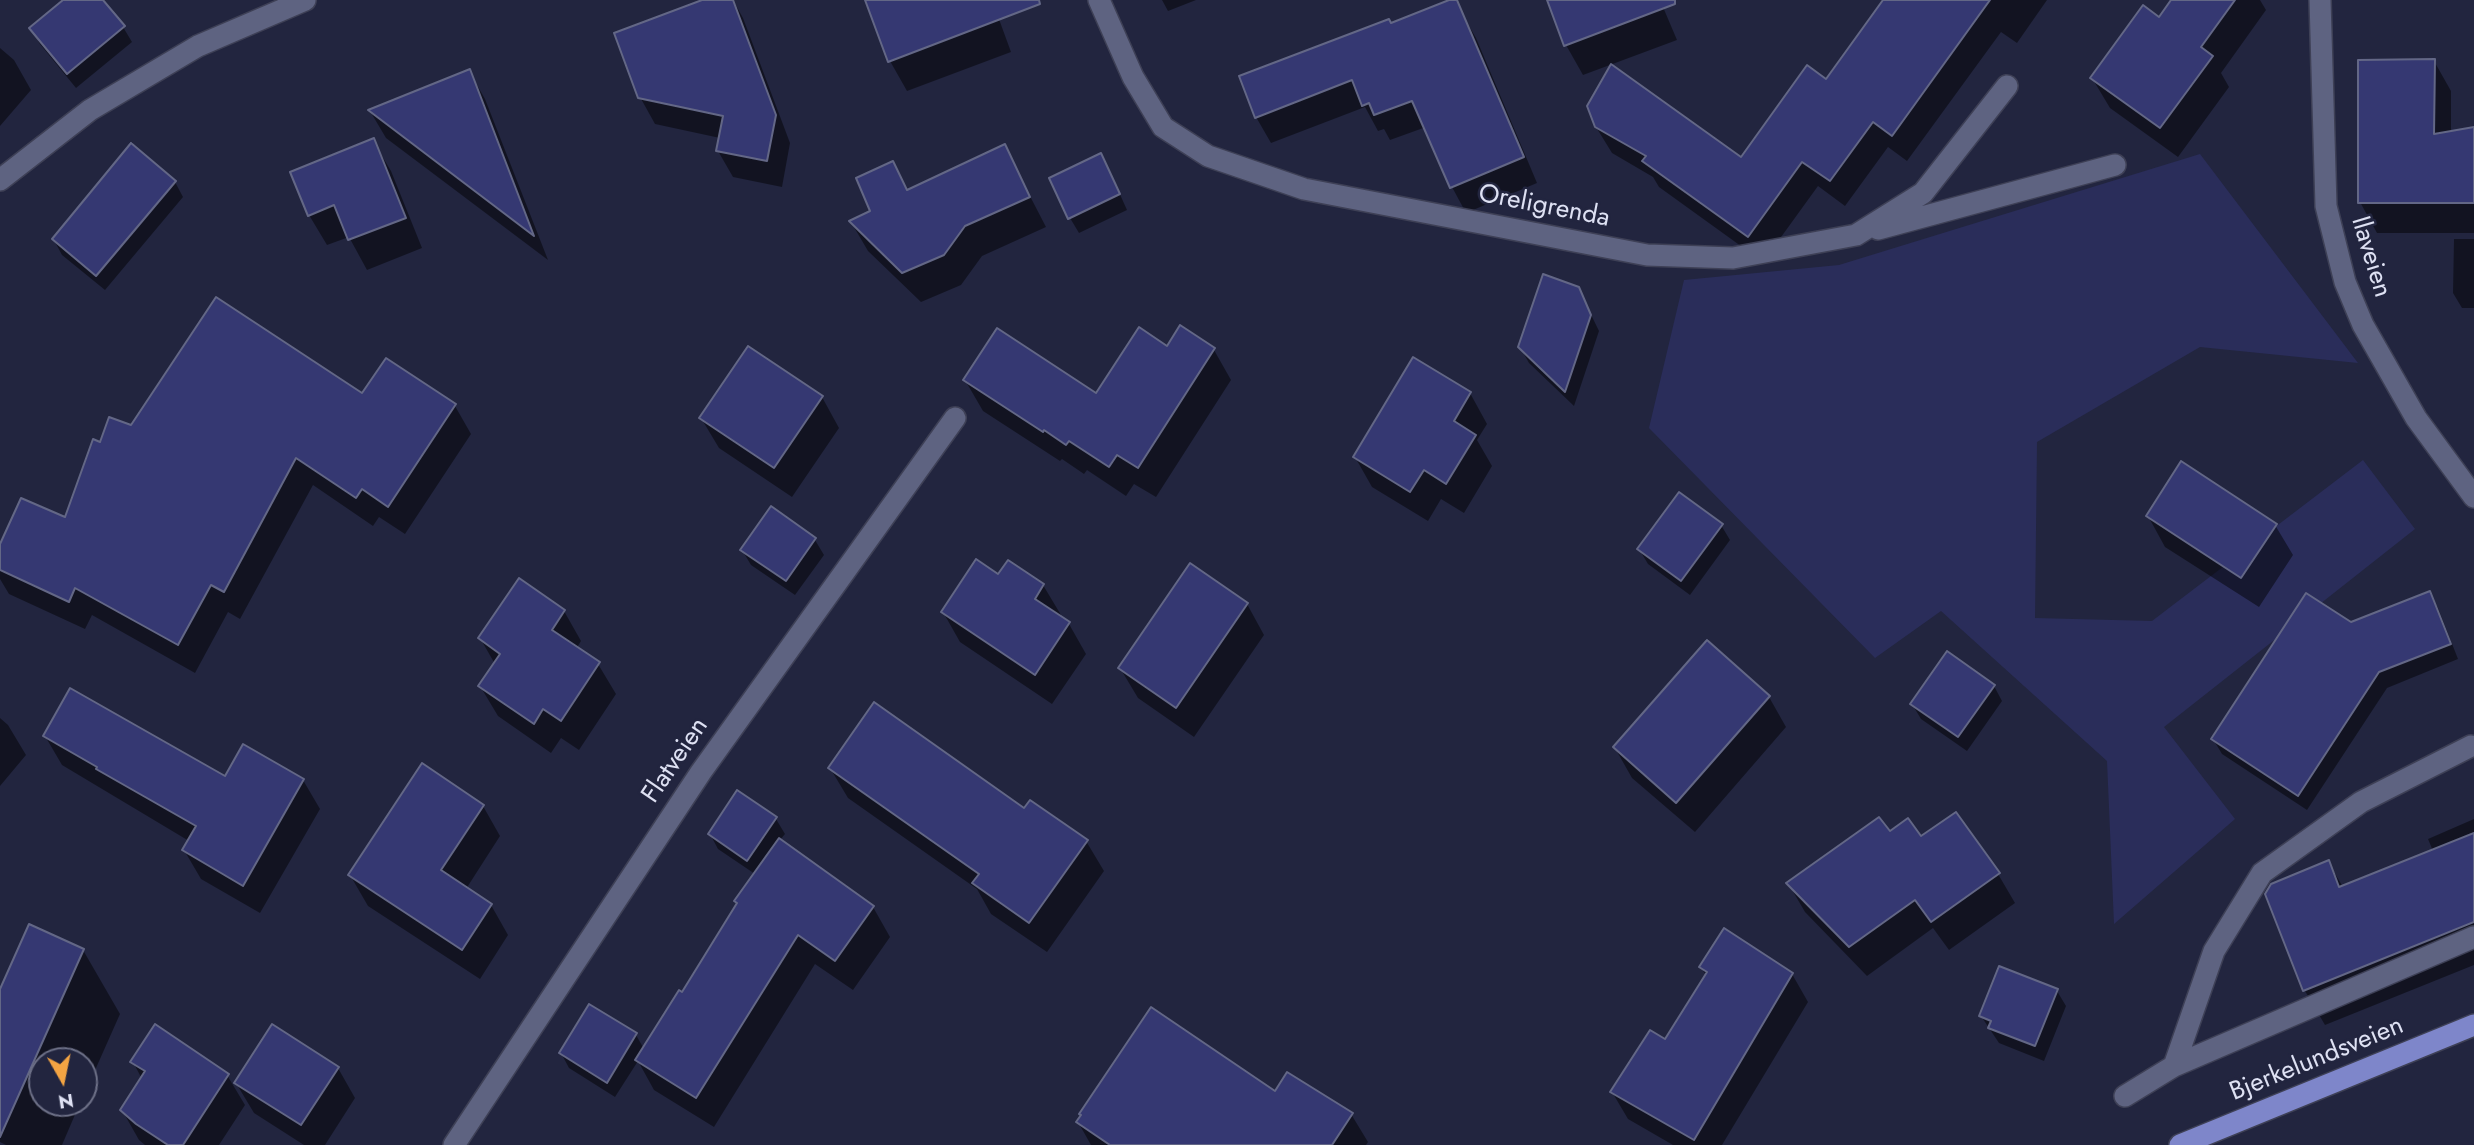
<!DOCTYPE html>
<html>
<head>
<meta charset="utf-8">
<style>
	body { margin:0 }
	#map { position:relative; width:2474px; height:1145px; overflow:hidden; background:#22253f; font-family:Jost,sans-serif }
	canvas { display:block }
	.north { position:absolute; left:28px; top:1047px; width:70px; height:70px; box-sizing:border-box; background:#22253f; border:2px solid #6d7087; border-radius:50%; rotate:171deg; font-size:19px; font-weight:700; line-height:28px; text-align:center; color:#dee1f3 }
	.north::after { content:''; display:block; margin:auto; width:24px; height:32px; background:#f3a443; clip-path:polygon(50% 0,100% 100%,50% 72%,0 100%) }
</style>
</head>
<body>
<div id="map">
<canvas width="2474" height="1145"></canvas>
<div class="north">N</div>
</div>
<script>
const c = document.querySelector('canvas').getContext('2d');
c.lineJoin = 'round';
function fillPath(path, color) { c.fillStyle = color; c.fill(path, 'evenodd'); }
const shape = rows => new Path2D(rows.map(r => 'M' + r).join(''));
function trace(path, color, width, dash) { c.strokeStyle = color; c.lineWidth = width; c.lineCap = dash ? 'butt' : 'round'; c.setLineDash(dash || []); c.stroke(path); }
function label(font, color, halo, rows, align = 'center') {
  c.font = font + ' Jost,sans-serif'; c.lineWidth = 5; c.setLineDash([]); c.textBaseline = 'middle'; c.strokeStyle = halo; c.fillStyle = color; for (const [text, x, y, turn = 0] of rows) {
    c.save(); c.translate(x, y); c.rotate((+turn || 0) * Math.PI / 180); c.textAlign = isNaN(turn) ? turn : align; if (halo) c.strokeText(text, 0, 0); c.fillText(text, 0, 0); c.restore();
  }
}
fillPath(shape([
	[2200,154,2358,363,2200,347,2037,442,2035,618,2152,621,2363,460,2415,529,2164,727,2235,819,2114,924,2107,761,1941,611,1875,658,1649,428,1684,280,1839,265]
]), '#2a2d5a');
fillPath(shape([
	[65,0,101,0,123,27,132,42,76,88,40,44,31,29],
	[707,0,733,0,743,18,790,143,782,187,733,177,718,151,720,138,655,124,640,97],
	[867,0,992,0,1011,52,907,91,890,61],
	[1162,0,1196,0,1168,11],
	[1549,0,1660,0,1677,40,1583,75,1566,45],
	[1885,0,2047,0,2017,43,2001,32,1907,161,1888,147,1845,206,1818,186,1763,262,1659,187,1653,177,1612,153,1596,127,1741,159,1826,81],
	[2174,0,2260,0,2266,10,2221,73,2229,87,2178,157,2110,108,2092,78,2160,19],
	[1461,12,1476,38,1537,183,1466,213,1452,187,1426,127,1390,140,1384,129,1378,131,1365,107,1271,143,1256,117],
	[0,48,14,60,31,90,0,126],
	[2434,61,2451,91,2451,133,2474,130,2474,233,2377,233,2360,202],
	[469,71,485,99,548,260,386,138,370,111],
	[373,141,391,171,422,248,367,270,349,237,327,245,309,215],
	[1004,146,1046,227,982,256,961,285,921,302,868,251,851,222,873,212,893,164,909,191],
	[1109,170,1127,210,1079,233,1070,218],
	[175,182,183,197,105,290,62,255,54,240],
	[2454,239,2474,239,2474,308,2462,308,2453,293],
	[1578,288,1599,331,1574,406,1529,363,1520,347],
	[1181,328,1214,350,1231,380,1156,497,1134,484,1126,496,1087,470,1084,474,1062,459,1060,461,983,411,965,380,1096,395,1167,349],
	[1470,393,1487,424,1477,440,1492,466,1464,513,1441,499,1428,521,1372,487,1355,457],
	[363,395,455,406,471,434,405,534,379,517,373,526,313,485,240,619,228,612,195,673,92,615,85,629,9,594,0,579,0,548,66,519,101,444],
	[822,397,839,428,792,497,719,448,701,418],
	[771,508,815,540,824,555,795,595,751,565,742,550],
	[2148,516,2275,525,2293,555,2259,607,2165,547],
	[1721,525,1730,540,1690,595,1648,564,1639,549],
	[999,576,1043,585,1061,615,1059,617,1069,624,1086,654,1052,704,960,642,943,612],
	[2429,593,2438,608,2458,659,2387,688,2307,810,2222,754,2213,739],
	[1247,604,1264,635,1194,737,1138,698,1120,668],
	[564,611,581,641,576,649,598,664,616,694,579,750,561,738,551,753,498,716,480,686,495,664,480,638],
	[1707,643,1769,697,1786,727,1695,832,1632,778,1615,748],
	[1994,686,2002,701,1967,751,1921,719,1912,704],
	[0,718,8,725,26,755,0,786],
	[45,736,225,779,303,780,320,809,260,913,201,879,184,850,189,841,62,765],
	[830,768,1025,811,1086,841,1104,871,1047,952,991,914,977,889,848,798],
	[483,806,500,836,466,889,491,905,508,935,480,979,368,906,350,875],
	[776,819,785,834,780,840,873,907,890,937,853,990,815,964,714,1127,654,1090,638,1061,615,1097,569,1068,561,1053,636,1035,644,1049,682,994,755,874,718,849,710,834],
	[2474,819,2474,965,2325,1025,2305,991,2267,894,2328,862,2343,887,2433,851,2428,839],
	[1889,834,1921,839,1998,874,2015,903,1949,950,1933,928,1867,976,1805,912,1788,883],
	[83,950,120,1014,84,1095,84,1061,42,1061,42,1103,80,1103,62,1145,6,1145,0,1142,0,993],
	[1701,967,1792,974,1808,1002,1722,1145,1673,1145,1628,1119,1612,1092,1665,1041,1707,977],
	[2057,991,2066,1006,2044,1061,1999,1043,1981,1016],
	[133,1062,227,1075,245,1105,219,1145,145,1145,139,1140,122,1110,142,1079],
	[338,1068,355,1098,325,1145,304,1145,254,1113,236,1083],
	[1276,1093,1351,1114,1368,1142,1366,1145,1091,1145,1078,1122]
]), '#0007');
const building = shape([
	[63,0,103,0,125,26,67,74,29,28,63,0],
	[702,0,733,0,776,115,767,161,716,151,723,116,638,98,614,33,702,0],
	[865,0,1039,0,1040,4,888,62,865,0],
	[1449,0,1457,0,1524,157,1450,188,1412,101,1374,115,1369,103,1362,106,1352,80,1255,118,1239,76,1389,19,1391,23,1449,0],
	[1547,0,1675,0,1675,4,1564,46,1547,0],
	[1883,0,1990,0,1892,136,1873,122,1830,181,1802,162,1748,237,1642,161,1646,156,1595,127,1587,106,1611,64,1741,157,1807,65,1826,79,1883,0],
	[2171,0,2235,0,2201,47,2213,56,2160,128,2090,78,2143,5,2159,17,2171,0],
	[2435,59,2434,134,2474,127,2474,203,2358,203,2358,60,2435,59],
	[470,69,534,236,368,110,470,69],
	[374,138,406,218,348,240,334,205,308,216,290,172,374,138],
	[131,143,176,181,96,276,52,239,131,143],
	[1005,144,1030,197,965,226,944,255,902,273,849,221,870,211,856,178,893,161,907,190,1005,144],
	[1101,153,1120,194,1068,219,1049,178,1101,153],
	[1543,274,1579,287,1591,315,1565,392,1518,347,1543,274],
	[216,297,362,393,386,358,456,404,388,507,362,489,356,498,296,458,224,592,211,585,178,645,75,588,69,602,0,570,0,544,21,498,65,517,93,439,100,442,109,417,131,425,216,297],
	[1180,325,1215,348,1138,468,1117,455,1109,467,1069,441,1066,445,1044,430,1043,432,963,380,997,328,1096,393,1139,327,1167,346,1180,325],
	[748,346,823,396,774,468,699,418,748,346],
	[1413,357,1471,392,1454,421,1476,435,1446,484,1424,470,1410,492,1353,457,1413,357],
	[2181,461,2277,524,2241,578,2146,516,2181,461],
	[1679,492,1723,524,1681,581,1637,549,1679,492],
	[771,506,816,538,786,581,740,550,771,506],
	[976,559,998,574,1008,560,1044,584,1035,599,1070,622,1035,675,941,612,976,559],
	[1190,563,1248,603,1176,708,1118,668,1190,563],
	[519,578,565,610,552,630,600,662,561,721,543,709,534,724,478,686,500,654,478,638,519,578],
	[2430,591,2451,644,2379,672,2298,796,2211,739,2306,593,2351,622,2430,591],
	[1707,640,1770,696,1676,803,1613,747,1707,640],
	[1947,651,1995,685,1958,737,1910,704,1947,651],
	[70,688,225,776,243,744,304,779,243,886,182,850,196,826,96,769,97,767,43,736,70,688],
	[874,702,1024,808,1030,800,1088,840,1029,923,972,883,979,874,828,768,874,702],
	[422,763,484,805,441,870,492,904,462,950,348,875,422,763],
	[737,790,777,817,747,861,708,834,737,790],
	[1956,812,2000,873,1931,922,1915,900,1849,947,1786,883,1879,817,1890,831,1908,818,1921,836,1956,812],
	[2474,833,2474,922,2303,991,2265,894,2271,884,2329,860,2339,887,2474,833],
	[779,838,874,906,835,961,798,935,696,1098,635,1060,679,990,682,992,737,903,734,901,779,838],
	[29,924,84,949,0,1137,0,989,29,924],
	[1724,928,1793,973,1694,1140,1610,1092,1650,1030,1665,1039,1707,972,1699,967,1724,928],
	[1999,966,2058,989,2035,1046,1988,1028,1991,1021,1979,1016,1999,966],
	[589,1004,637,1033,607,1083,559,1053,589,1004],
	[1151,1007,1275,1091,1287,1072,1353,1113,1332,1145,1110,1145,1076,1122,1081,1115,1079,1114,1151,1007],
	[155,1024,229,1074,183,1145,168,1145,136,1124,120,1110,145,1071,130,1062,155,1024],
	[272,1024,339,1067,301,1125,234,1083,272,1024]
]);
fillPath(building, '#353872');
trace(building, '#636786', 2);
const minor = shape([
	[1099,0,1133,77,1163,127,1208,156,1304,189,1647,255,1733,258,1856,235,1923,193,2007,86],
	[2320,0,2326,206,2345,282,2363,325,2416,418,2474,497],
	[0,180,90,110,198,46,305,0],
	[1878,229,2115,165],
	[2174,1066,2214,951,2262,873,2361,802,2471,746],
	[2125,1096,2174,1066,2474,937],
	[454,1145,701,772,955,418]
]);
const major = shape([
	[2180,1145,2474,1025]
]);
trace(minor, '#3e4056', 24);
trace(major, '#3e4056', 24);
trace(minor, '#5e6381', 21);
trace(major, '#7e86ca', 21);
label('26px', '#dee1f3', '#22253f', [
	["Oreligrenda",1544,207,11],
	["Ilaveien",2370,257,73],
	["Flatveien",676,761,-56],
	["Bjerkelundsveien",2317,1060,-22]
]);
</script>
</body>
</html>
